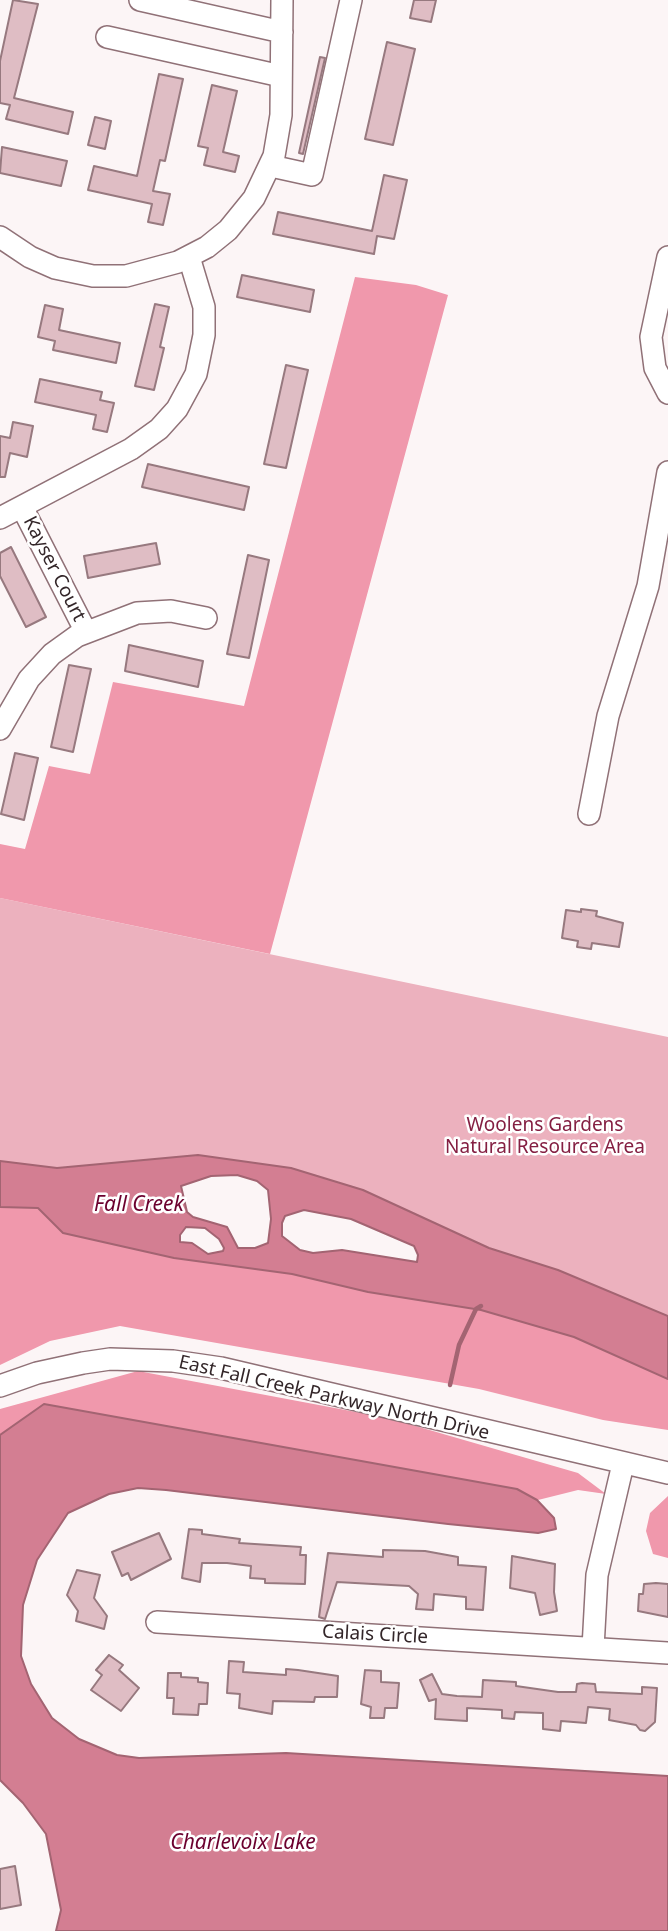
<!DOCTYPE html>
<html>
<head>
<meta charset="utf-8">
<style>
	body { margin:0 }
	canvas { display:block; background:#fcf5f6 }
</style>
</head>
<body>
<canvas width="668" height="1931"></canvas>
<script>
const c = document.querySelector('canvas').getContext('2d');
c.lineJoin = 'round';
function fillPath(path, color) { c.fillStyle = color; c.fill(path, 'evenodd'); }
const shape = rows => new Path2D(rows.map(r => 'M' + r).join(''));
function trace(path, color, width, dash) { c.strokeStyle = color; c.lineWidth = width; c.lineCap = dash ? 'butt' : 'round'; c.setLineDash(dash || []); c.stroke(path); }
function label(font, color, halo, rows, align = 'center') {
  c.font = font + ' "Noto Sans",sans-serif'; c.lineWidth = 5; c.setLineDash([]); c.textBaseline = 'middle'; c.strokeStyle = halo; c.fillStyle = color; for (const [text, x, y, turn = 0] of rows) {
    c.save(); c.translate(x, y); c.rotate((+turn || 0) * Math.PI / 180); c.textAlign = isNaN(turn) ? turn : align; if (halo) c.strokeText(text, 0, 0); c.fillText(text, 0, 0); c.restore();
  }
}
fillPath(shape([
	[0,898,668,1037,668,1316,558,1270,489,1248,363,1190,198,1155,57,1168,0,1161]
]), '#ecb1be');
fillPath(shape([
	[355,277,416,285,448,295,270,954,0,898,0,844,25,849,49,766,90,774,113,682,244,706],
	[0,1207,38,1208,63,1233,174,1258,292,1274,368,1292,481,1310,574,1337,668,1379,668,1430,603,1420,479,1389,120,1326,50,1341,0,1365],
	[138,1371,388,1418,578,1473,606,1494,578,1490,538,1500,517,1489,44,1404,0,1435,0,1409],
	[668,1496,668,1558,653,1554,646,1531,650,1513]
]), '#f098ac');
const water = shape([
	[198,1155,291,1168,363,1190,489,1248,558,1270,668,1316,668,1379,574,1337,481,1310,368,1292,292,1274,174,1258,63,1233,38,1208,0,1207,0,1161,57,1168,198,1155],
	[237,1175,257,1181,268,1190,271,1219,268,1243,255,1248,238,1248,227,1227,193,1217,187,1212,181,1186,211,1176,237,1175],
	[304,1210,351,1219,414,1246,418,1255,417,1262,342,1250,313,1253,300,1250,282,1236,282,1223,285,1216,304,1210],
	[186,1227,205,1228,219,1239,224,1248,223,1251,208,1254,192,1243,180,1242,180,1235,186,1227],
	[44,1404,517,1489,537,1500,554,1518,556,1529,538,1533,448,1524,166,1490,138,1488,109,1494,68,1513,37,1560,23,1605,21,1656,31,1684,52,1718,79,1739,117,1755,139,1758,286,1753,668,1776,668,1931,56,1931,61,1910,46,1834,23,1803,0,1780,0,1435,44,1404]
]);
fillPath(water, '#d37e92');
trace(water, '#a36472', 2);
trace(shape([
	[450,1385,459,1345,476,1309,481,1306]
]), '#a36472', 4.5);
const building = shape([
	[13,0,38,4,14,98,73,112,68,134,6,119,10,105,0,103,0,61,13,0],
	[414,0,436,0,431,22,410,18,414,0],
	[387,42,415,49,393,145,365,139,387,42],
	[320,57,325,58,303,154,299,153,320,57],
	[159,74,183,79,165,161,160,160,153,191,170,194,163,225,148,222,152,204,88,190,94,166,137,176,159,74],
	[212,85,237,91,223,152,239,156,235,172,204,165,208,148,198,146,212,85],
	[95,117,111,121,105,149,88,145,95,117],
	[2,147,67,161,61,186,0,173,2,147],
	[384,175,407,180,394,239,377,236,374,254,273,234,278,212,372,231,384,175],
	[242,275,314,290,310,312,237,297,242,275],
	[155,304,169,307,160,347,164,348,154,390,135,386,155,304],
	[45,305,63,309,59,330,120,343,116,363,53,350,55,341,38,337,45,305],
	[286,365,308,370,286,468,264,464,286,365],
	[40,379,102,392,100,400,114,403,107,432,93,429,96,415,35,402,40,379],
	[13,422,33,426,27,457,10,453,5,477,0,477,0,436,10,438,13,422],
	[148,464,249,487,244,510,142,487,148,464],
	[156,543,160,564,88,578,84,556,156,543],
	[11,547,46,617,26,627,0,576,0,553,11,547],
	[248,555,269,560,249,658,227,654,248,555],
	[129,645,203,661,198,687,125,671,129,645],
	[69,665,91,669,73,752,51,747,69,665],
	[15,753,38,758,24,820,1,814,15,753],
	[581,909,597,911,596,916,623,923,619,947,592,943,591,949,577,947,578,941,562,938,566,910,581,912,581,909],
	[189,1529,202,1530,202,1534,240,1539,239,1543,301,1547,300,1555,306,1555,305,1584,265,1583,265,1579,250,1578,251,1566,227,1563,202,1563,200,1582,182,1578,189,1529],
	[159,1533,171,1559,131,1580,128,1573,122,1576,112,1552,159,1533],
	[383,1550,425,1551,458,1557,458,1565,486,1567,483,1610,466,1609,466,1597,434,1594,433,1610,416,1609,418,1594,409,1586,337,1582,325,1619,319,1617,328,1553,383,1557,383,1550],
	[512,1556,555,1564,554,1592,557,1611,540,1615,535,1593,510,1588,512,1556],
	[77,1570,100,1575,94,1598,107,1616,104,1629,76,1621,78,1611,67,1595,77,1570],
	[656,1583,668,1584,668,1617,638,1611,639,1594,643,1594,644,1584,656,1583],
	[109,1655,123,1665,119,1670,139,1688,121,1711,91,1690,102,1675,96,1670,109,1655],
	[229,1661,244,1662,243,1672,286,1675,286,1669,298,1670,338,1676,337,1697,315,1697,314,1702,273,1701,272,1714,239,1708,240,1694,227,1693,229,1661],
	[365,1670,381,1671,381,1682,399,1683,397,1708,385,1708,384,1718,370,1718,371,1707,361,1704,365,1670],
	[168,1673,181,1673,181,1677,198,1678,198,1682,208,1683,207,1704,199,1704,198,1715,173,1714,174,1698,167,1698,168,1673],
	[432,1674,442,1694,457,1696,482,1697,483,1680,516,1682,516,1686,558,1692,576,1692,577,1684,582,1683,595,1684,596,1692,642,1694,642,1687,657,1688,655,1722,645,1731,640,1730,636,1725,609,1720,610,1709,588,1707,586,1723,561,1721,560,1731,543,1729,543,1713,515,1712,514,1719,502,1718,502,1710,467,1708,467,1721,435,1719,436,1699,429,1701,420,1680,432,1674],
	[15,1866,21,1905,0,1909,0,1869,15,1866]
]);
fillPath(building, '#dfbdc4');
trace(building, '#97797f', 2);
const minor = shape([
	[140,0,282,32],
	[107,37,281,76],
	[271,166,312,175,351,0],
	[0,237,30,257,55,268,93,276,126,276,178,262,207,247,228,230,254,198,274,156,281,115,282,0],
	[668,257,651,337,655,368,668,393],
	[22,507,86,632],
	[0,518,131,449,159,429,177,409,196,374,204,335,204,307,189,257],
	[0,729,29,679,52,654,77,636,137,613,171,611,206,618],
	[589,814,608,716,648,586,668,472],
	[0,1386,37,1373,83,1363,110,1359,173,1361,221,1368,668,1473],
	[157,1622,668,1653],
	[593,1648,597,1575,623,1464]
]);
trace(minor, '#907177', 24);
trace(minor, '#fff', 21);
label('19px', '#332629', '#fff', [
	["Kayser Court",54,569,63],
	["East Fall Creek Parkway North Drive",334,1398,13],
	["Calais Circle",375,1635,3]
]);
label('19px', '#841f42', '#fff', [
	["Woolens Gardens",545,1126],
	["Natural Resource Area",545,1148]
]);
label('italic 21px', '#6b002e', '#fff', [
	["Fall Creek",139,1205],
	["Charlevoix Lake",243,1843]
]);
</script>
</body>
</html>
